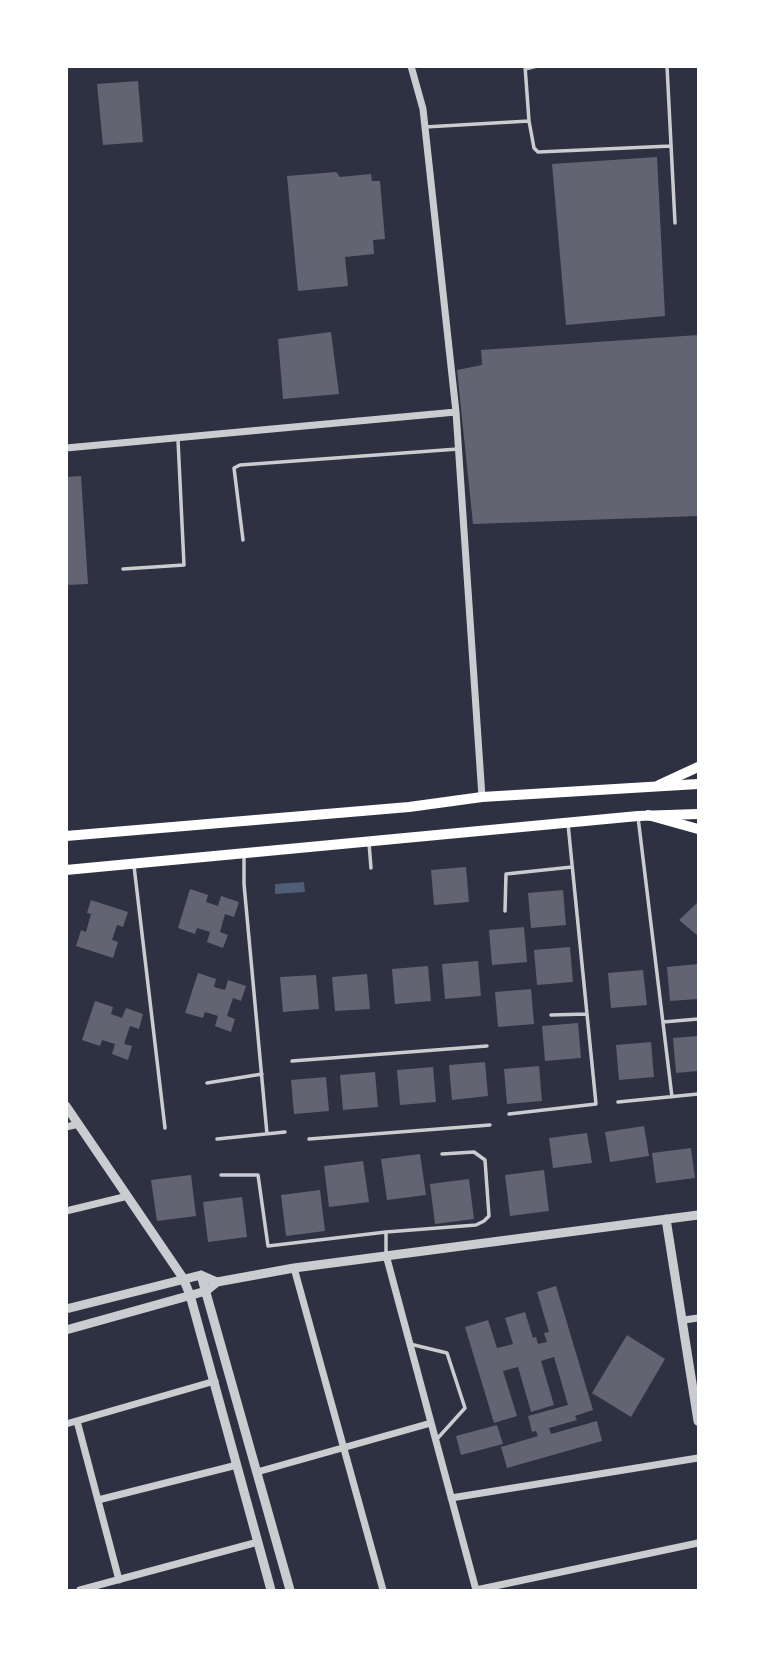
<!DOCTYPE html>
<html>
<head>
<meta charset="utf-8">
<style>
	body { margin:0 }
	#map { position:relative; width:765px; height:1657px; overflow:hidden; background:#2d3142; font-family:"Fira Sans",sans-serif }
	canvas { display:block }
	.frame { position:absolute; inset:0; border:68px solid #fff; pointer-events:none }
</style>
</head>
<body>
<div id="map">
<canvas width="765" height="1657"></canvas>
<div class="frame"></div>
</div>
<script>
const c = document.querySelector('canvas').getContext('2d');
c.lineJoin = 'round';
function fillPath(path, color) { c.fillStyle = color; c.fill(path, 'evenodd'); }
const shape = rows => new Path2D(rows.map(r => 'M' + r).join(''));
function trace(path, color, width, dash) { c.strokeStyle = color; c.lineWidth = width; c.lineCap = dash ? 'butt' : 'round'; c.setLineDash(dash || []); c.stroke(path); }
fillPath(shape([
	[304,882,305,892,275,894,275,884]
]), '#4f5d75');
fillPath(shape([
	[138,81,143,142,103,145,97,84],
	[657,157,665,316,566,325,552,164],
	[336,172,340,177,371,174,372,181,380,181,385,239,373,240,374,254,345,257,348,286,298,291,287,176],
	[331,332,339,394,283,399,278,339],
	[698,335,698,516,473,524,457,370,482,365,481,350],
	[81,476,88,584,66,585,66,477],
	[466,867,469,902,434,905,431,870],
	[190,889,208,895,206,902,218,906,221,896,239,902,234,917,225,914,220,932,228,935,223,948,207,942,210,932,197,928,195,934,178,928],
	[563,890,566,925,531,928,528,893],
	[91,900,128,912,123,927,117,925,112,940,118,942,113,958,76,946,81,930,86,932,91,914,87,913],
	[698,902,698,936,679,920],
	[524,927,527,962,492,965,489,930],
	[570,947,573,982,537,985,534,950],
	[478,961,481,996,445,999,442,964],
	[698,964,698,999,670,1001,667,967],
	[428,966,431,1001,395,1004,392,969],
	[643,970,647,1005,611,1008,608,973],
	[198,973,216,979,214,987,225,990,228,980,246,986,241,1001,233,998,227,1016,235,1019,231,1032,215,1026,218,1016,205,1012,203,1018,185,1013],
	[367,974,370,1009,335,1011,332,977],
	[316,975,319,1009,283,1012,280,977],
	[531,989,534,1024,498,1027,495,992],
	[95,1001,113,1007,111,1014,122,1018,126,1008,143,1014,139,1029,130,1026,124,1044,132,1046,128,1060,112,1054,115,1044,102,1040,100,1046,82,1040],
	[578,1023,581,1058,545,1061,542,1026],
	[698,1036,698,1071,676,1073,673,1038],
	[651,1042,654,1077,619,1080,616,1045],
	[485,1062,488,1096,452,1100,449,1065],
	[539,1066,542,1101,507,1104,504,1069],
	[433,1067,436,1102,400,1105,397,1070],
	[375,1072,378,1107,343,1110,340,1075],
	[326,1077,329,1111,294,1114,291,1080],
	[644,1126,649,1156,610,1162,605,1132],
	[587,1133,592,1163,553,1168,549,1138],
	[691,1148,695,1178,656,1183,652,1153],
	[420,1154,426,1195,387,1200,381,1159],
	[363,1161,369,1202,329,1207,324,1166],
	[544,1170,549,1211,510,1216,505,1175],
	[191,1175,196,1216,157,1221,151,1180],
	[469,1179,474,1219,435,1224,430,1184],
	[320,1190,325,1231,286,1236,281,1195],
	[242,1197,247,1237,208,1242,203,1202],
	[556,1286,593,1410,575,1416,577,1420,549,1428,551,1434,597,1421,602,1441,507,1468,501,1447,538,1436,536,1431,532,1432,528,1416,568,1405,554,1357,541,1361,554,1405,531,1412,518,1367,503,1371,517,1416,494,1423,465,1327,488,1320,497,1348,513,1344,505,1318,525,1312,533,1338,536,1337,538,1344,547,1342,544,1333,549,1332,537,1292],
	[627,1335,665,1359,631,1417,592,1393],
	[497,1425,503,1444,461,1455,456,1436]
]), '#626471');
trace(shape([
	[525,66,529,121],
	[667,66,675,223],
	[525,69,537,66],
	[425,127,529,121,534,148,538,152,671,146],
	[243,540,234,468,240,465,458,449],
	[123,569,184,565,178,440],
	[638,817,672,1097],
	[369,843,371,868],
	[244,854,244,884,267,1134],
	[134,866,165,1128],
	[505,911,506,874,572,867],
	[551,1015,587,1014],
	[663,1022,698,1019],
	[292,1061,487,1046],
	[207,1083,262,1074],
	[618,1102,698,1094],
	[509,1114,596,1104,568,824],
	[217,1139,285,1132],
	[309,1139,490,1125],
	[221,1175,258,1175,268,1246,386,1232,476,1225,484,1221,489,1216,485,1160,474,1152,442,1154],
	[386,1254,386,1232],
	[410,1344,447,1353,465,1408,437,1439]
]), '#caccd0', 3.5);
trace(shape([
	[411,66,423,109,456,412,482,797],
	[66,448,456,412],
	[66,1127,79,1124],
	[66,1211,128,1196],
	[386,1255,476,1590],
	[294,1268,383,1590],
	[684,1320,698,1318],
	[77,1421,119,1580],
	[66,1424,215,1381],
	[257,1472,431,1423],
	[451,1498,698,1458],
	[98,1500,237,1465],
	[80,1590,258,1542],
	[476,1590,698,1543]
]), '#caccd0', 7);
trace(shape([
	[66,1106,183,1278,190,1295,271,1590],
	[666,1219,698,1421],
	[201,1275,290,1590],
	[66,1309,201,1275,217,1282],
	[66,1330,206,1291,217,1282,294,1268,698,1215]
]), '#caccd0', 9);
trace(shape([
	[66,836,409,807,482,797,698,784],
	[66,870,638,816,698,814]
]), '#fff', 10);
trace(shape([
	[659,785,698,767],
	[648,815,698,829]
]), '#fff', 10);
</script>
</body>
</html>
